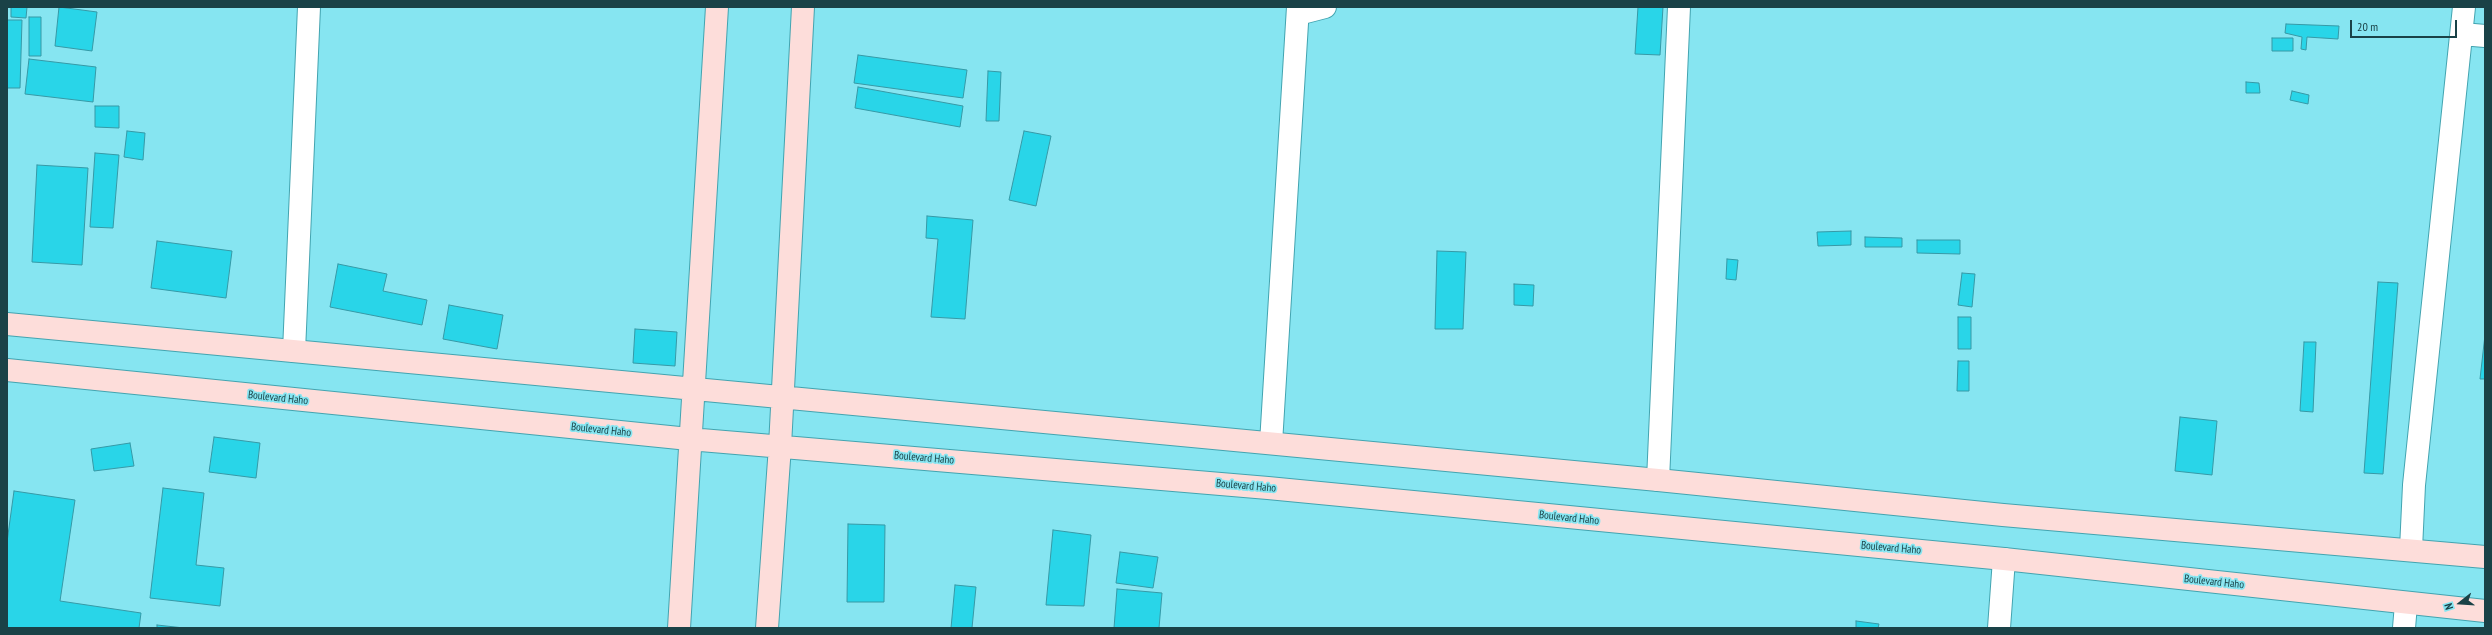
<!DOCTYPE html>
<html>
<head>
<meta charset="utf-8">
<style>
	body { margin:0 }
	#map { position:relative; width:2492px; height:635px; overflow:hidden; background:#86e5f1; font-family:"PT Sans Narrow",sans-serif }
	canvas { display:block }
	.frame { position:absolute; inset:0; border:8px solid #1a4247; pointer-events:none }
	.north { position:absolute; left:2440px; top:583px; width:40px; height:40px; -webkit-text-stroke:3px #86e5f1; paint-order:stroke; rotate:253deg; font-size:11px; font-weight:700; line-height:16px; text-align:center; color:#1a4247 }
	.north::after { content:''; display:block; margin:auto; width:14px; height:18px; background:#1a4247; clip-path:polygon(50% 0,100% 100%,50% 72%,0 100%) }
	.scale { position:absolute; left:2350px; top:20px; width:107px; height:18px; box-sizing:border-box; border:2px solid #1a4247; border-top:0; padding-left:5px; font-size:12px; line-height:14px; white-space:nowrap; color:#1a4247; -webkit-text-stroke:3px #86e5f1; paint-order:stroke }
</style>
</head>
<body>
<div id="map">
<canvas width="2492" height="635"></canvas>
<div class="frame"></div>
<div class="north">N</div>
<div class="scale">20 m</div>
</div>
<script>
const c = document.querySelector('canvas').getContext('2d');
c.lineJoin = 'round';
function fillPath(path, color) { c.fillStyle = color; c.fill(path, 'evenodd'); }
const shape = rows => new Path2D(rows.map(r => 'M' + r).join(''));
function trace(path, color, width, dash) { c.strokeStyle = color; c.lineWidth = width; c.lineCap = dash ? 'butt' : 'round'; c.setLineDash(dash || []); c.stroke(path); }
function label(font, color, halo, rows, align = 'center') {
  c.font = font + ' "PT Sans Narrow",sans-serif'; c.lineWidth = 3.5; c.setLineDash([]); c.textBaseline = 'middle'; c.strokeStyle = halo; c.fillStyle = color; for (const [text, x, y, turn = 0] of rows) {
    c.save(); c.translate(x, y); c.rotate((+turn || 0) * Math.PI / 180); c.textAlign = isNaN(turn) ? turn : align; if (halo) c.strokeText(text, 0, 0); c.fillText(text, 0, 0); c.restore();
  }
}
const building = shape([
	[11,7,27,7,26,18,11,17,11,7],
	[59,7,97,12,92,51,55,46,59,7],
	[1638,7,1663,7,1660,55,1635,54,1638,7],
	[29,17,41,17,41,56,29,56,29,17],
	[7,20,22,20,20,88,7,88,7,20],
	[2286,24,2339,26,2338,39,2307,37,2306,50,2301,49,2302,37,2285,33,2286,24],
	[2272,38,2293,38,2293,51,2272,51,2272,38],
	[858,55,967,70,963,98,854,83,858,55],
	[29,59,96,67,93,102,25,94,29,59],
	[988,71,1001,72,999,121,986,121,988,71],
	[2246,82,2259,83,2260,93,2246,93,2246,82],
	[858,87,963,106,960,127,855,108,858,87],
	[2292,91,2309,95,2308,104,2290,100,2292,91],
	[95,106,119,106,119,128,95,127,95,106],
	[127,131,145,133,143,160,124,157,127,131],
	[1024,131,1051,136,1036,206,1009,200,1024,131],
	[95,153,119,155,113,228,90,227,95,153],
	[37,165,88,168,82,265,32,262,37,165],
	[927,216,973,220,965,319,931,317,938,239,926,238,927,216],
	[1851,231,1851,245,1818,246,1817,232,1851,231],
	[1865,237,1902,238,1902,247,1865,247,1865,237],
	[1917,240,1960,240,1960,254,1917,253,1917,240],
	[157,241,232,251,226,298,151,288,157,241],
	[1437,251,1466,252,1463,329,1435,329,1437,251],
	[1727,259,1738,260,1736,280,1726,279,1727,259],
	[338,264,387,274,383,291,427,300,422,325,330,307,338,264],
	[1962,273,1975,274,1972,307,1958,305,1962,273],
	[2378,282,2398,283,2383,474,2364,473,2378,282],
	[1514,284,1534,285,1533,306,1514,305,1514,284],
	[449,305,503,315,497,349,443,339,449,305],
	[1958,317,1971,317,1971,349,1958,349,1958,317],
	[635,329,677,332,675,366,633,363,635,329],
	[2485,335,2485,379,2480,379,2485,335],
	[2304,342,2316,342,2313,412,2300,411,2304,342],
	[1958,361,1969,361,1969,391,1957,391,1958,361],
	[2180,417,2217,421,2212,475,2175,471,2180,417],
	[214,437,260,443,256,478,209,472,214,437],
	[130,443,134,466,94,471,91,449,130,443],
	[163,488,204,493,196,565,224,568,220,606,150,598,163,488],
	[14,491,75,500,60,601,141,613,139,628,7,628,7,542,14,491],
	[848,524,885,525,884,602,847,602,848,524],
	[1053,530,1091,535,1084,606,1046,605,1053,530],
	[1120,552,1158,557,1153,588,1116,583,1120,552],
	[955,585,976,587,972,628,951,628,955,585],
	[1117,589,1162,593,1159,628,1114,628,1117,589],
	[1856,621,1879,624,1878,628,1856,628,1856,621],
	[157,625,184,628,157,628,157,625]
]);
fillPath(building, '#29d5e8');
trace(building, '#3699a6', 1);
const minor = shape([
	[1298,14,1325,7],
	[2462,34,2485,36],
	[294,351,309,7],
	[1271,443,1298,7],
	[1658,480,1679,7],
	[2411,549,2414,485,2464,7],
	[1999,628,2004,559],
	[2404,628,2406,604]
]);
const secondary = shape([
	[7,324,1658,480,2003,515,2485,557],
	[7,370,689,439,1268,488,2004,559,2485,611],
	[679,628,717,7],
	[767,628,780,446,803,7]
]);
trace(minor, '#43a4b0', 24);
trace(secondary, '#43a4b0', 24);
trace(minor, '#fff', 22);
trace(secondary, '#fdddda', 22);
label('11px', '#1a4247', '#86e5f1', [
	["Boulevard Haho",278,398,6],
	["Boulevard Haho",601,430,6],
	["Boulevard Haho",924,458,5],
	["Boulevard Haho",1246,486,5],
	["Boulevard Haho",1569,518,6],
	["Boulevard Haho",1891,548,5],
	["Boulevard Haho",2214,582,6]
]);
</script>
</body>
</html>
